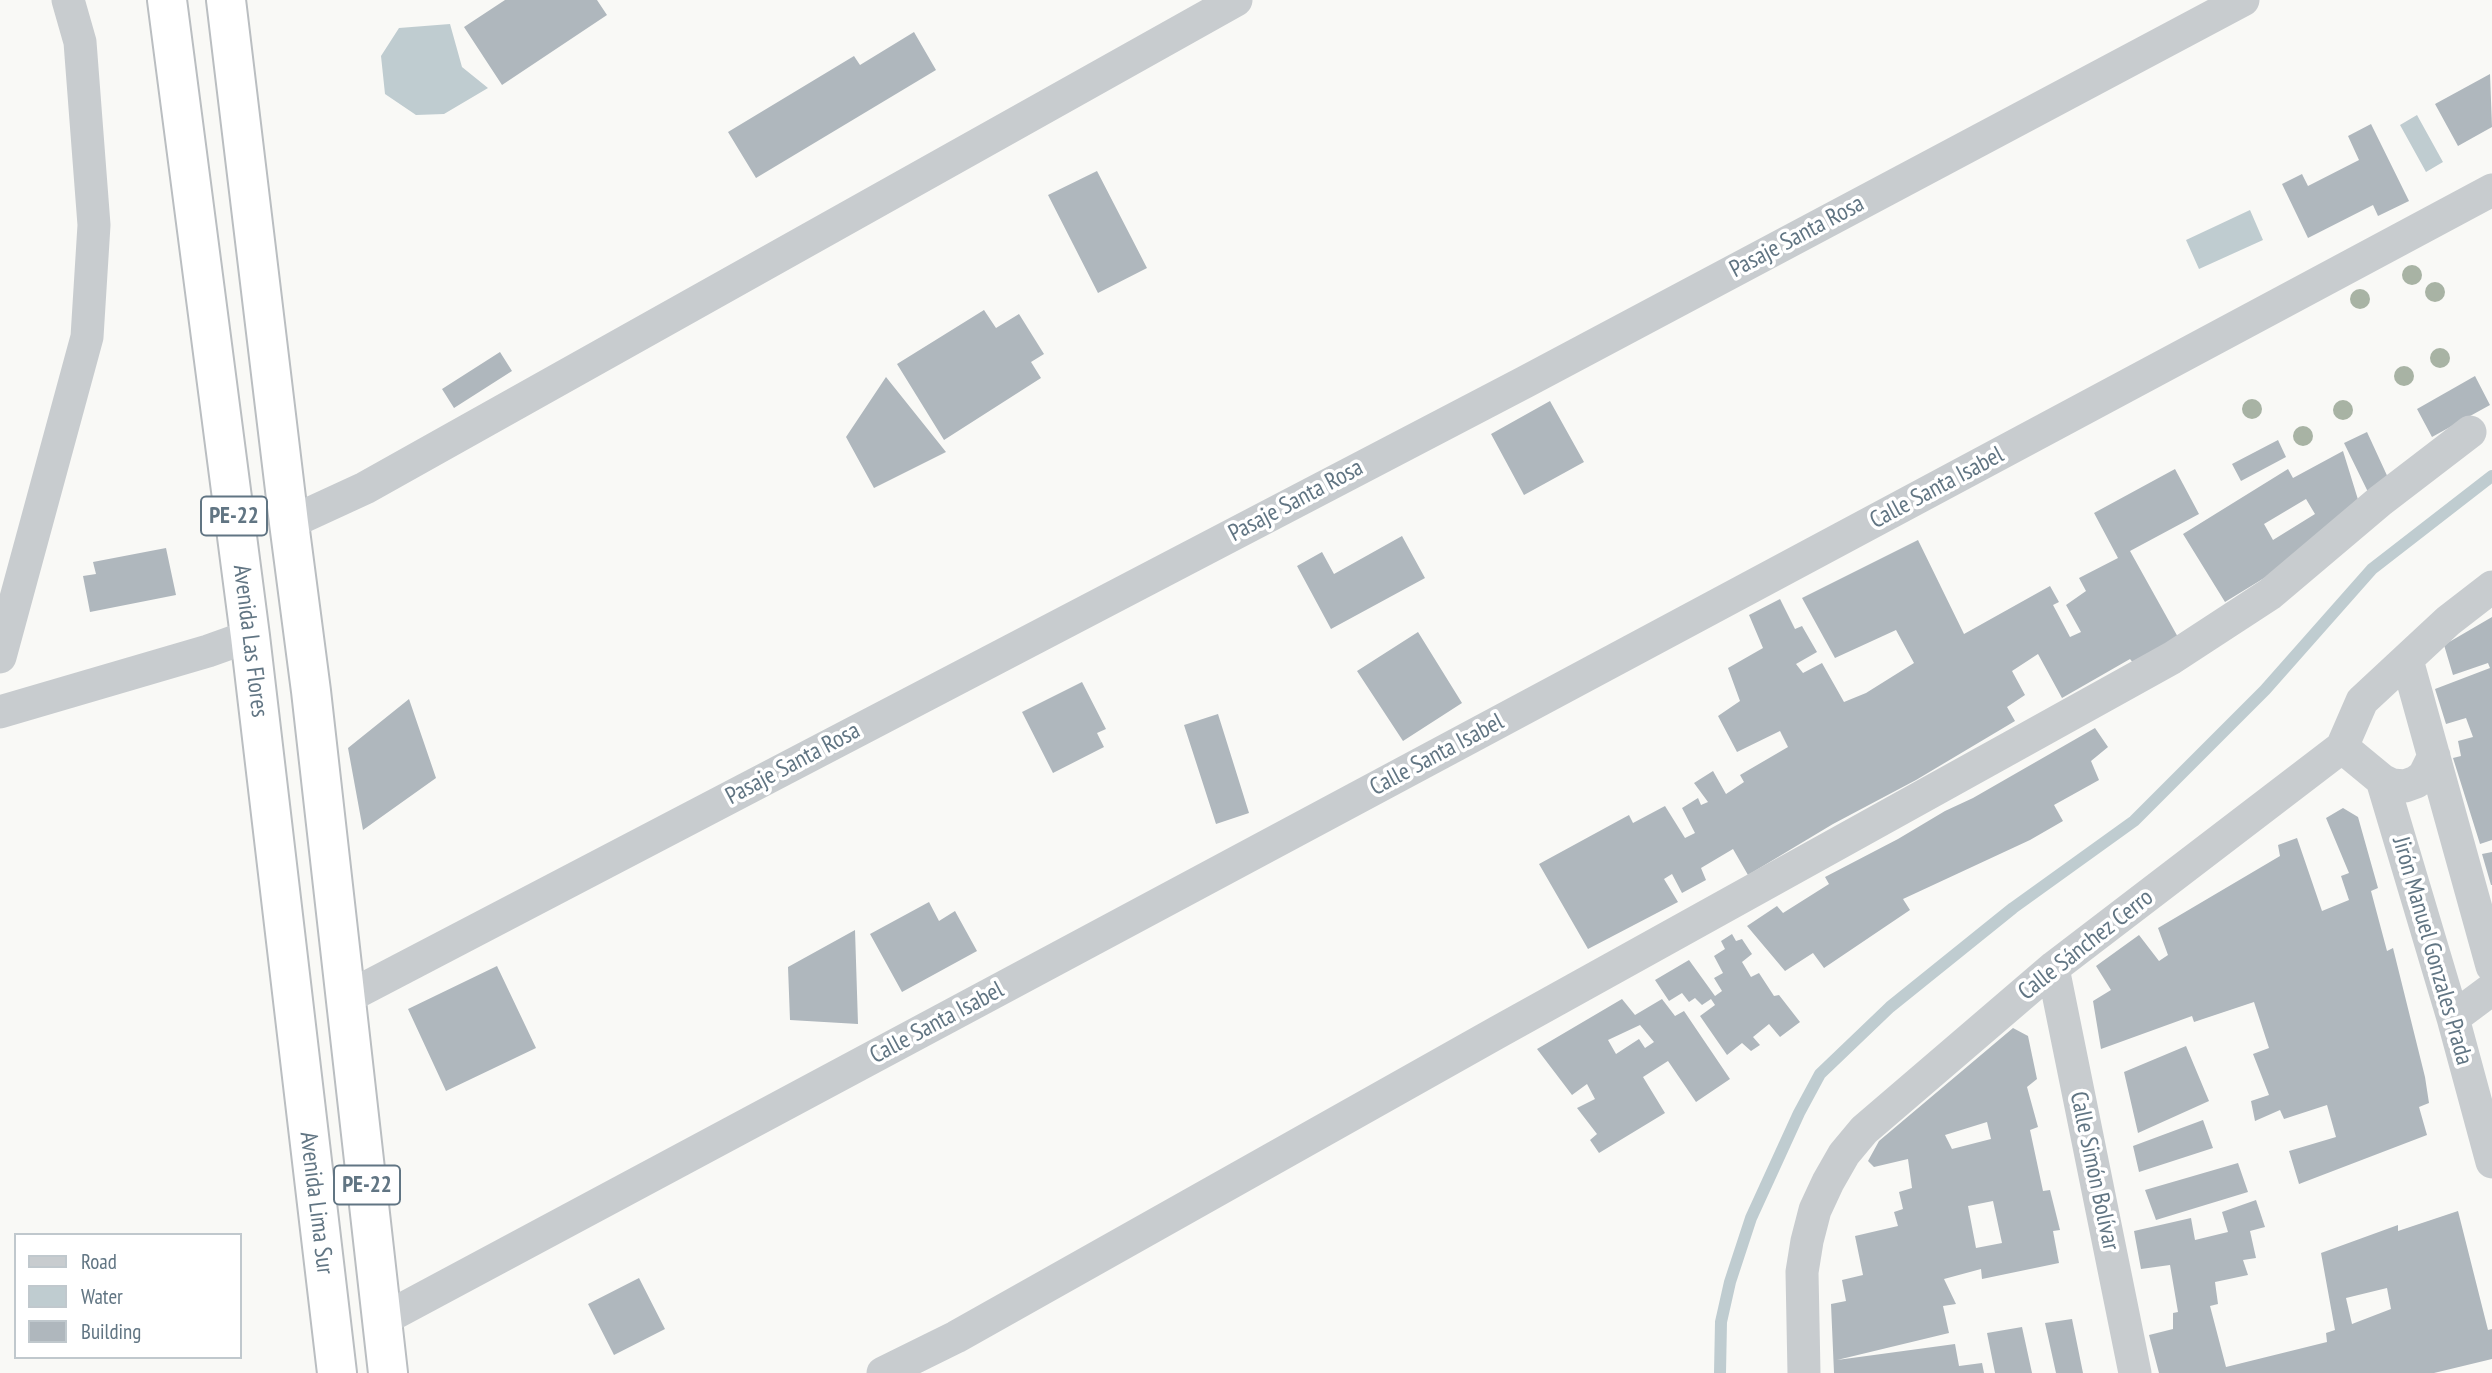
<!DOCTYPE html>
<html>
<head>
<meta charset="utf-8">
<style>
	body { margin:0 }
	#map { position:relative; width:2492px; height:1373px; overflow:hidden; background:#f9f9f6; font-family:"PT Sans Narrow",sans-serif }
	canvas { display:block }
	.legend { position:absolute; left:14px; top:1233px; width:228px; height:126px; box-sizing:border-box; background:#fff; border:2px solid #c0c8cd; margin:0; padding:9px 12px; list-style:none; font-size:21px; color:#617583 }
	.legend li { display:flex; align-items:center; gap:14px; height:35px }
	.legend b { width:35px; border:2px solid #c0c8cd }
</style>
</head>
<body>
<div id="map">
<canvas width="2492" height="1373"></canvas>
<ul class="legend">
<li><b style="height:9px;background:#c8cccf"></b>Road</li>
<li><b style="height:19px;background:#bfccd0"></b>Water</li>
<li><b style="height:19px;background:#afb7bd"></b>Building</li>
</ul>
</div>
<script>
const c = document.querySelector('canvas').getContext('2d');
c.lineJoin = 'round';
function fillPath(path, color) { c.fillStyle = color; c.fill(path, 'evenodd'); }
const shape = rows => new Path2D(rows.map(r => 'M' + r).join(''));
function trace(path, color, width, dash) { c.strokeStyle = color; c.lineWidth = width; c.lineCap = dash ? 'butt' : 'round'; c.setLineDash(dash || []); c.stroke(path); }
function label(font, color, halo, rows, align = 'center') {
  c.font = font + ' "PT Sans Narrow",sans-serif'; c.lineWidth = 7; c.setLineDash([]); c.textBaseline = 'middle'; c.strokeStyle = halo; c.fillStyle = color; for (const [text, x, y, turn = 0] of rows) {
    c.save(); c.translate(x, y); c.rotate((+turn || 0) * Math.PI / 180); c.textAlign = isNaN(turn) ? turn : align; if (halo) c.strokeText(text, 0, 0); c.fillText(text, 0, 0); c.restore();
  }
}
fillPath(shape([
	[450,24,462,67,488,88,444,114,416,115,385,94,381,56,399,28],
	[2417,115,2443,162,2426,172,2400,125],
	[2250,210,2263,240,2199,269,2186,240]
]), '#bfccd0');
trace(shape([
	[1720,1373,1721,1322,1730,1282,1751,1218,1799,1113,1820,1074,1890,1007,2013,908,2134,821,2265,690,2372,569,2492,476]
]), '#bfccd0', 12);
fillPath(shape([
	[505,0,597,0,607,15,502,85,464,27],
	[914,32,936,70,756,178,728,132,854,56,860,65],
	[2490,74,2492,127,2458,146,2435,104],
	[2371,124,2409,201,2378,216,2373,205,2308,238,2282,184,2302,174,2308,186,2359,160,2348,136],
	[1097,171,1147,268,1098,293,1048,195],
	[984,310,996,328,1019,314,1044,354,1031,362,1041,378,944,440,897,364],
	[500,352,512,371,454,408,442,389],
	[2475,376,2490,405,2432,437,2417,409],
	[886,377,946,452,874,488,846,437],
	[1550,401,1584,462,1524,495,1491,434],
	[2367,432,2390,482,2368,492,2344,443],
	[2278,440,2286,457,2241,481,2232,464],
	[2343,451,2360,506,2328,539,2225,602,2183,534,2288,469,2293,478],
	[2306,499,2315,514,2273,540,2264,524],
	[2175,469,2199,514,2130,551,2179,639,2134,664,2130,659,2062,698,2038,654,2012,671,2025,695,2007,707,2015,721,1916,780,1833,824,1748,875,1733,849,1701,868,1706,880,1682,893,1672,874,1664,879,1678,902,1588,949,1539,864,1629,815,1633,823,1665,806,1685,838,1695,833,1682,808,1698,798,1701,805,1708,802,1694,783,1713,771,1726,794,1744,782,1740,775,1788,747,1780,731,1737,752,1718,716,1740,701,1728,668,1763,648,1749,615,1780,599,1795,629,1802,626,1817,652,1796,664,1803,673,1822,663,1844,702,1866,693,1914,663,1896,630,1835,658,1802,598,1918,540,1964,634,2050,586,2059,602,2053,605,2070,637,2081,632,2066,605,2086,591,2079,578,2118,558,2094,513],
	[1402,536,1425,578,1331,629,1297,566,1322,552,1334,574],
	[166,548,176,595,90,612,83,576,96,574,93,562],
	[2492,617,2492,840,2480,844,2453,758,2461,756,2458,741,2473,737,2466,718,2446,724,2435,689,2490,668,2488,663,2453,675,2444,645],
	[1418,632,1462,703,1403,741,1357,671],
	[1082,682,1106,729,1097,733,1104,747,1053,773,1022,712],
	[409,699,436,778,363,830,348,748],
	[1218,714,1249,813,1216,824,1184,725],
	[2095,728,2108,747,2091,761,2099,780,2054,805,2063,821,2030,840,1903,899,1910,910,1824,968,1813,953,1785,971,1747,926,1777,906,1783,913,1829,884,1825,877,1898,839,1945,811,1973,798],
	[2343,808,2358,817,2378,888,2371,891,2387,951,2393,948,2425,1077,2429,1103,2419,1107,2427,1135,2299,1184,2289,1151,2336,1137,2327,1105,2284,1119,2280,1110,2255,1121,2251,1101,2269,1095,2253,1054,2269,1048,2254,1002,2194,1022,2192,1016,2101,1049,2093,1001,2111,990,2096,966,2139,935,2159,961,2168,955,2158,928,2280,856,2278,845,2297,838,2322,911,2349,900,2341,876,2349,873,2326,818],
	[2492,852,2492,885,2491,885,2482,854],
	[929,902,939,921,955,911,977,951,902,992,870,934],
	[855,930,858,1024,790,1020,788,967],
	[1732,934,1736,941,1742,939,1752,954,1742,962,1751,977,1759,973,1774,996,1779,995,1800,1022,1780,1037,1769,1024,1753,1037,1760,1045,1751,1051,1742,1043,1727,1055,1700,1016,1715,1005,1711,999,1702,1005,1695,998,1689,1002,1682,993,1669,1001,1655,980,1689,960,1715,996,1722,991,1714,978,1723,973,1714,956,1725,949,1721,941],
	[497,966,536,1048,446,1091,408,1009],
	[1622,999,1635,1015,1662,999,1675,1016,1684,1011,1730,1079,1696,1102,1668,1061,1643,1077,1665,1113,1599,1153,1590,1140,1597,1134,1577,1108,1595,1099,1587,1084,1572,1095,1537,1049],
	[1640,1025,1654,1042,1645,1048,1639,1039,1616,1054,1608,1040],
	[2013,1028,2028,1036,2037,1079,2027,1087,2038,1127,2030,1130,2043,1191,2050,1190,2060,1230,2053,1231,2059,1263,1982,1279,1981,1269,1944,1279,1956,1304,1943,1306,1949,1333,1837,1360,1955,1344,1959,1366,1982,1363,1984,1373,1834,1373,1831,1304,1846,1301,1842,1280,1863,1275,1855,1236,1898,1226,1894,1212,1903,1209,1899,1192,1912,1188,1908,1159,1874,1167,1868,1161,1879,1141],
	[1987,1122,1991,1139,1952,1149,1945,1135],
	[1993,1201,2002,1243,1976,1248,1968,1206],
	[2186,1046,2209,1101,2138,1133,2124,1072],
	[2203,1120,2213,1148,2139,1172,2133,1146],
	[2238,1163,2248,1192,2156,1220,2145,1190],
	[2256,1200,2265,1227,2250,1231,2256,1258,2243,1260,2248,1275,2215,1282,2218,1304,2210,1306,2226,1367,2327,1342,2326,1333,2335,1330,2321,1253,2398,1225,2398,1231,2458,1211,2488,1330,2492,1329,2492,1359,2434,1373,2159,1373,2149,1335,2173,1329,2173,1313,2178,1312,2170,1265,2141,1269,2134,1231,2191,1218,2195,1240,2228,1232,2222,1212],
	[2387,1288,2391,1309,2352,1324,2346,1298],
	[639,1278,665,1329,614,1355,588,1304],
	[2072,1319,2083,1373,2056,1373,2045,1323],
	[2022,1327,2032,1373,1995,1373,1987,1333]
]), '#afb7bd');
const highway = shape([
	[167,0,250,636,337,1373],
	[226,0,289,523,311,691,388,1373]
]);
trace(highway, '#babec1', 42);
trace(shape([
	[289,523,365,488,1236,0],
	[0,657,87,337,94,225,80,42,68,0],
	[2407,660,2492,966],
	[0,712,208,651,250,636],
	[2342,747,2382,780,2453,1018,2492,1162],
	[2382,780,2392,785,2405,786,2416,782,2424,776,2434,756],
	[2053,968,2135,1373],
	[346,998,1525,382,2243,0],
	[2453,1018,2492,989],
	[382,1320,2492,190],
	[883,1373,956,1337,1498,1032,2172,658,2270,594,2380,501,2470,432],
	[1804,1373,1802,1272,1807,1241,1815,1210,1828,1182,1844,1154,1864,1130,2053,968,2342,747,2362,701,2448,621,2492,587]
]), '#c8cccf', 33);
trace(highway, '#fff', 38);
c.fillStyle = '#a8b3a4';
for (const [x, y] of [
	[2412,275],
	[2435,292],
	[2360,299],
	[2440,358],
	[2404,376],
	[2252,409],
	[2343,410],
	[2303,436]
]) { c.beginPath(); c.arc(x, y, 10, 0, 2 * Math.PI); c.fill(); }
for (const [x, y, w] of [
	[234,516,66],
	[367,1185,66]
]) { const box = new Path2D(); box.roundRect(x - w / 2, y - 19.5, w, 39, 5); c.fillStyle = '#fff'; c.fill(box); trace(box, '#617583', 2); }
label('bold 23px', '#617583', null, [
	["PE-22",234,516],
	["PE-22",367,1185]
]);
label('24px', '#617583', '#fff', [
	["Pasaje Santa Rosa",1797,237,-28],
	["Calle Santa Isabel",1937,488,-28],
	["Pasaje Santa Rosa",1296,501,-28],
	["Avenida Las Flores",250,641,83],
	["Calle Santa Isabel",1437,755,-28],
	["Pasaje Santa Rosa",793,764,-28],
	["Calle Sánchez Cerro",2086,945,-38],
	["Jirón Manuel Gonzales Prada",2432,951,74],
	["Calle Santa Isabel",937,1023,-28],
	["Calle Simón Bolívar",2094,1171,78],
	["Avenida Lima Sur",316,1203,83]
]);
</script>
</body>
</html>
